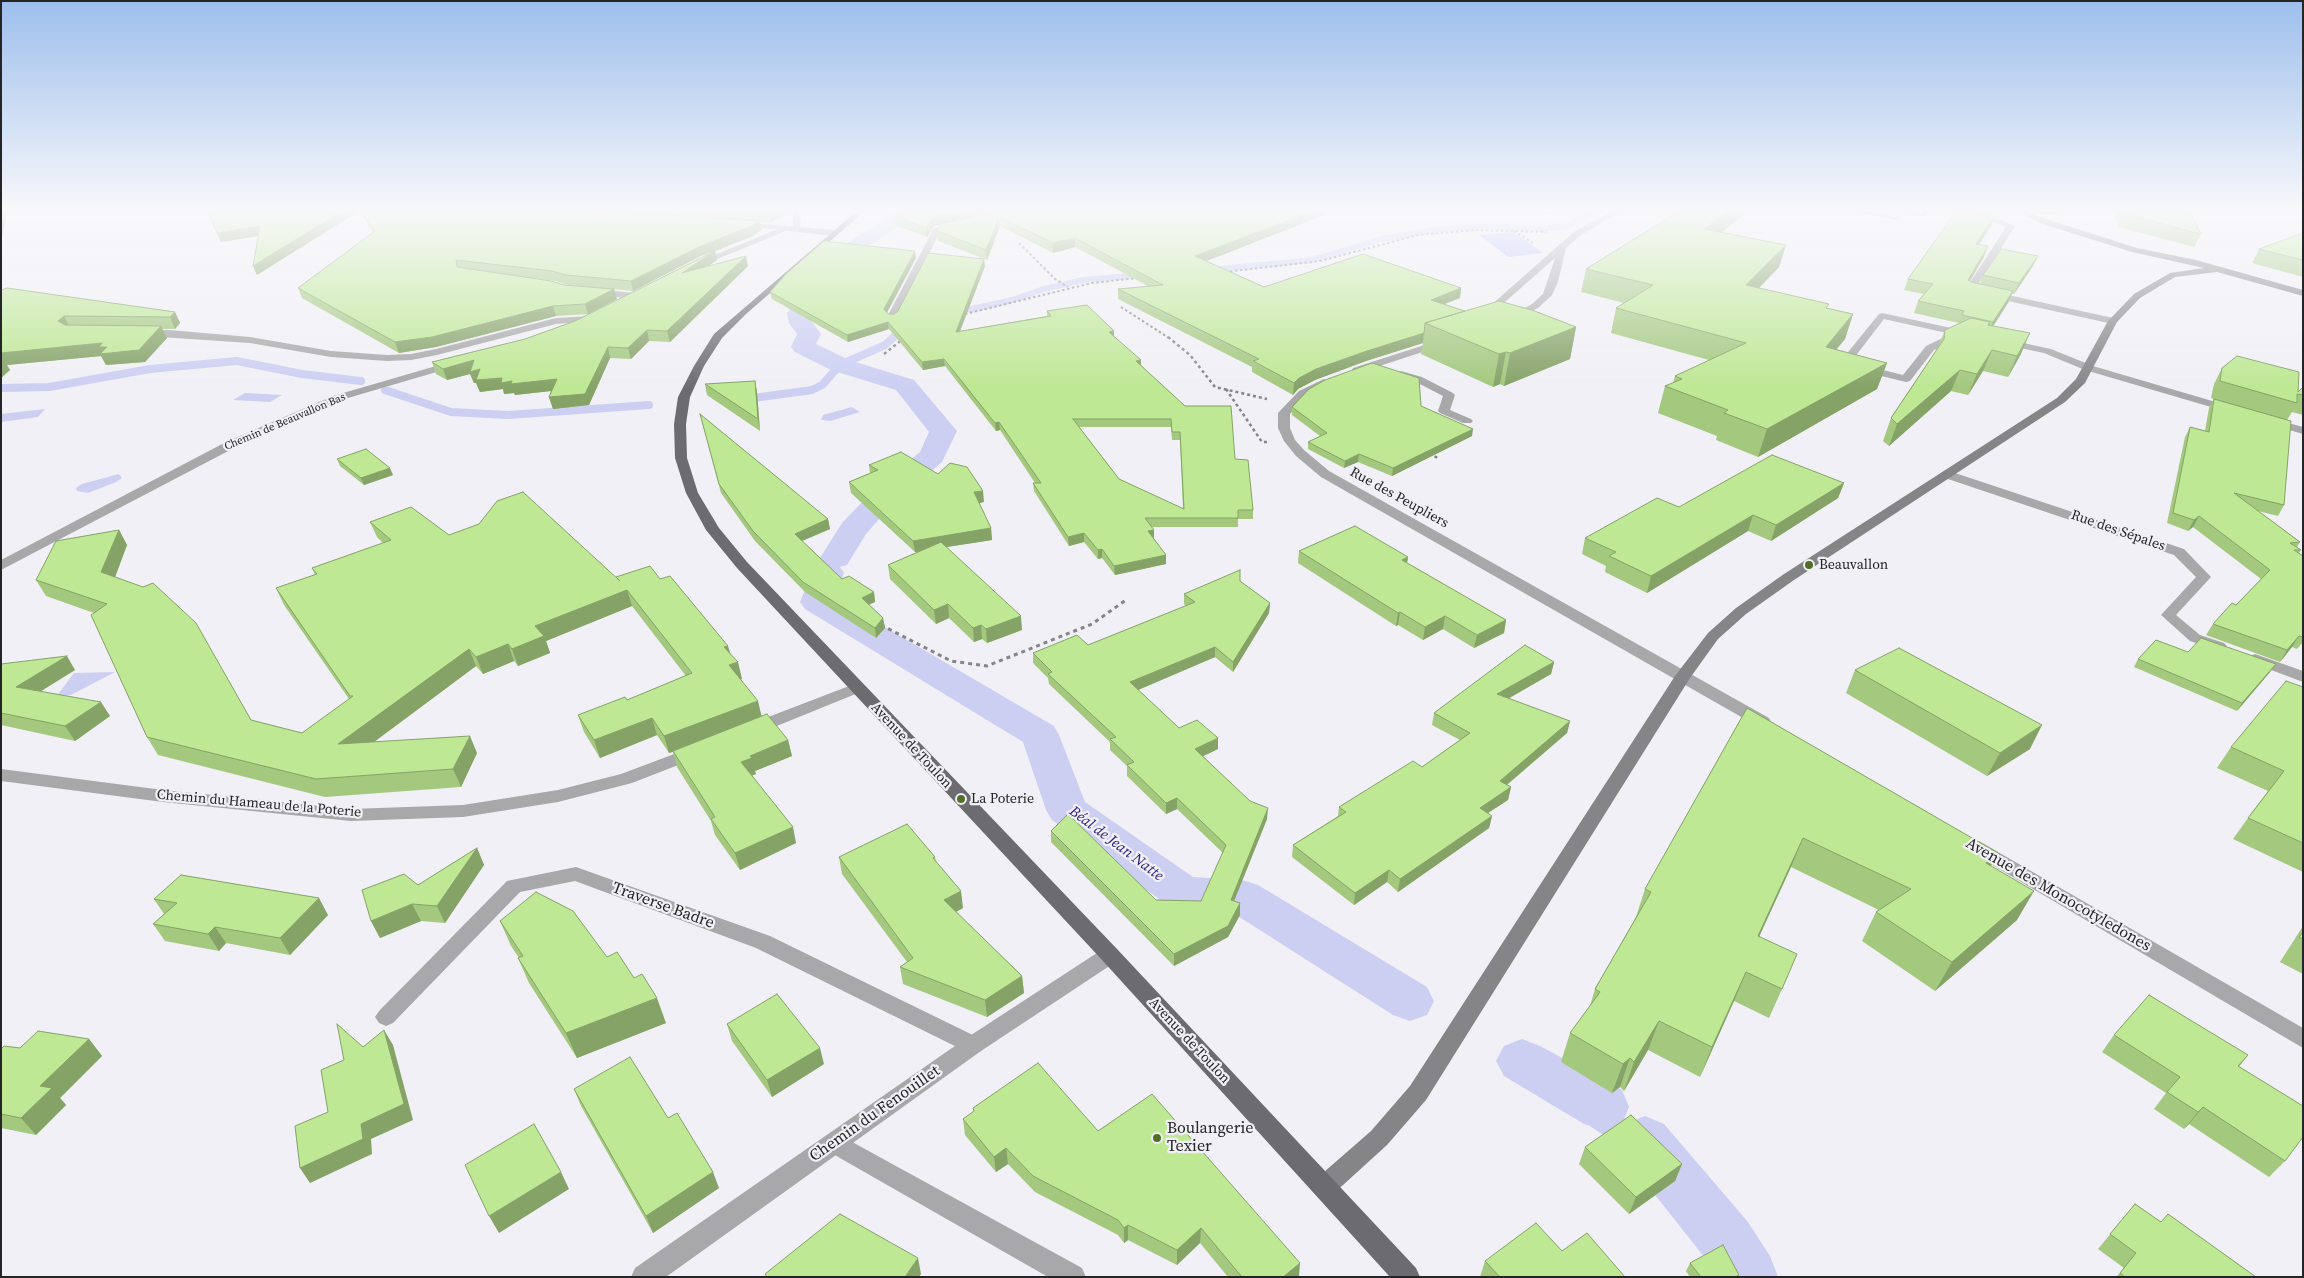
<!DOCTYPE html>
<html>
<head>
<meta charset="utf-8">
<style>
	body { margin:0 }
	#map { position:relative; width:2304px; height:1278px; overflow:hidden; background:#f0f0f6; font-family:"Source Serif 4",serif }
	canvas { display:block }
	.frame { position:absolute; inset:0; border:2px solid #252527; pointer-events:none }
</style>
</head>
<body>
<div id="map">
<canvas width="2304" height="1278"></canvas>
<div class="frame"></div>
</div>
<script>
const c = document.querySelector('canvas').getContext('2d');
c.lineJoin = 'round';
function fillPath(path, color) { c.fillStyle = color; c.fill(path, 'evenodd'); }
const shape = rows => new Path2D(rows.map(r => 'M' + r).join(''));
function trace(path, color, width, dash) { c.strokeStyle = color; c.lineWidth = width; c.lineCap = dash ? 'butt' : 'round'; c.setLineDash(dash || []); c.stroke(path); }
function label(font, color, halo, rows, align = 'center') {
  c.font = font + ' "Source Serif 4",serif'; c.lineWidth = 4.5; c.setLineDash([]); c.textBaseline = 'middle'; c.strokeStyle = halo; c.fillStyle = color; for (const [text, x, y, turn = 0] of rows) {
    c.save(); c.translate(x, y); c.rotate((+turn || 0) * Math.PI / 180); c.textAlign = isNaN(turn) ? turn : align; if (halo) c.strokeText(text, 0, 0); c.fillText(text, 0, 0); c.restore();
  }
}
fillPath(shape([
	[1513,232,1543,253,1508,257,1479,235]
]), '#b7bbf9');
fillPath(shape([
	[245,393,282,395,270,402,233,400],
	[852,407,860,412,830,421,821,420,823,415],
	[45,409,38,417,1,422,1,414],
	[119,474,122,478,116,482,88,493,77,491,76,488,82,484],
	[115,672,71,695,56,697,74,673],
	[1529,1048,1559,1065,1552,1075,1531,1062,1524,1072,1594,1113,1622,1134,1612,1141,1587,1124,1511,1079]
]), '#cccff2');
trace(shape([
	[1209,270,1313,260,1381,239,1434,230,1486,226,1541,229,1566,226,1597,210],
	[956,310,972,309,1012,300,1044,289,1083,280,1142,275],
	[892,338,904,327]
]), '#cccff2', 6);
trace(shape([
	[1,388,49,387,150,369,237,361,302,374,361,381],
	[385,390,451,412,508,415,649,405],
	[746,399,812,390,822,385,840,365,885,345,894,337]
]), '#cccff2', 8);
fillPath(shape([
	[905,210,931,210,929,214,906,222,858,253,809,314,812,322,821,334,816,344,849,360,914,380,957,431,942,462,893,503,866,534,847,565,840,567,844,573,835,598,1054,726,1059,735,1085,802,1193,877,1242,880,1258,885,1427,987,1434,1001,1427,1015,1410,1021,1393,1015,1233,913,1183,910,1167,905,1052,820,1046,810,1023,742,805,609,800,602,812,573,817,566,824,564,820,558,842,523,873,491,920,452,929,432,896,390,831,370,795,352,791,347,797,334,789,323,787,313,844,245,892,214,905,210],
	[1522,1039,1540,1046,1622,1090,1629,1107,1622,1124,1603,1130,1584,1124,1504,1076,1496,1061,1504,1046,1522,1039],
	[1645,1116,1664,1124,1748,1222,1770,1256,1778,1277,1716,1277,1708,1262,1626,1158,1618,1141,1626,1124,1645,1116]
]), '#cccff2');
trace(shape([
	[1541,210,1551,214],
	[1514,231,1534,244],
	[1019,243,1055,279,1068,287],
	[1225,272,1320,261,1418,235,1476,230,1547,232],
	[1121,307,1169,338],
	[965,314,1092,283,1137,278]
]), '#858589', 2, [2.5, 2.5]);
trace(shape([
	[1168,337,1190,355,1215,387,1267,399],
	[884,354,903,339],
	[1226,389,1262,442,1267,442],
	[1429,454,1438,458]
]), '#858589', 2.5, [3, 3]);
trace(shape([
	[881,625,951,661,987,666,1092,624,1126,600]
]), '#858589', 3, [4, 4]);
fillPath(shape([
	[793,210,801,210,800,230,793,228,793,210],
	[738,222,785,226,789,228,785,230,741,226,738,226,738,222],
	[956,223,960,225,959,227,940,232,897,317,895,319,889,319,887,317,934,228,956,223],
	[596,289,634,293,639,296,634,299,593,294,593,290,596,289],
	[590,316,593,317,593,321,556,324,437,355,411,360,387,361,331,357,250,343,145,336,140,333,145,330,169,330,250,337,331,351,387,355,411,354,436,349,556,318,590,316],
	[576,867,770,936,981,1039,984,1045,981,1051,973,1054,965,1051,756,948,575,881,520,892,393,1023,386,1026,379,1023,375,1017,379,1011,507,881,576,867],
	[834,1132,1082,1268,1086,1277,1048,1277,826,1150,822,1143,826,1136,834,1132]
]), '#a8a8aa');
fillPath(shape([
	[1615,210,1624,210,1581,235,1566,248,1558,282,1552,295,1538,308,1514,320,1511,321,1506,318,1532,304,1543,294,1555,258,1488,317,1482,317,1482,313,1575,231,1615,210],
	[1660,210,1672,210,1663,214,1659,212,1660,210],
	[1846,210,1862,210,1900,218,1896,220,1846,210],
	[1945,210,1960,210,1989,215,2015,226,1976,288,2113,318,2118,321,2113,324,1967,292,1965,290,2006,227,1987,219,1945,210],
	[785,226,835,230,839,233,835,236,786,231,700,266,693,264,785,226],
	[1882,313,1965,331,1970,334,1934,350,1910,381,1906,382,1840,366,1840,362,1879,314,1882,313],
	[1884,319,1951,334,1926,346,1903,375,1851,362,1884,319],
	[2005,339,2051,349,2093,366,2236,408,2238,410,2236,412,2228,412,2085,370,2044,353,2001,344,2001,340,2005,339],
	[1440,340,1445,343,1444,345,1361,372,1353,372,1352,370,1353,368,1440,340],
	[453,361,457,362,457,366,341,400,234,448,1,570,1,560,226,442,333,396,453,361],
	[1401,371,1422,377,1453,393,1455,395,1450,410,1471,419,1473,421,1471,423,1463,423,1440,413,1438,411,1443,396,1414,381,1397,376,1396,374,1401,371],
	[1324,379,1329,382,1328,384,1307,395,1290,414,1290,428,1295,440,1304,450,1329,471,1769,718,1771,722,1769,726,1757,726,1321,477,1296,456,1284,441,1278,428,1278,413,1299,391,1324,379],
	[2273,419,2303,427,2303,434,2269,424,2267,422,2273,419],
	[1946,470,2184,549,2211,577,2176,615,2200,635,2224,643,2227,646,2219,651,2190,641,2161,615,2196,577,2174,555,1942,477,1940,474,1946,470],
	[2255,654,2303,671,2303,682,2250,662,2247,659,2250,656,2255,654],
	[857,683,863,685,865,688,863,691,762,732,756,733,750,732,748,728,750,724,857,683],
	[693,747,699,749,701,753,699,757,632,783,558,802,463,817,351,821,163,802,1,781,1,769,163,790,351,809,463,805,558,790,621,774,693,747],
	[1979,841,2303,1028,2303,1048,1972,853,1970,848,1972,843,1979,841],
	[1110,947,1117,949,1120,955,1117,961,981,1051,666,1277,631,1277,635,1268,965,1039,1103,949,1110,947]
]), '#a8a8aa');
fillPath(shape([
	[2017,210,2066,210,2065,212,2052,214,2034,214,2046,219,2137,248,2196,260,2303,290,2303,296,2217,272,2175,277,2140,298,2117,322,2085,383,2065,402,1794,580,1746,614,1718,639,1690,678,1426,1100,1387,1145,1332,1195,1324,1198,1316,1195,1312,1187,1316,1179,1371,1131,1410,1086,1675,676,1708,633,1736,608,1784,574,2057,398,2076,379,2108,321,2134,294,2170,273,2204,268,2132,252,2040,223,2017,210]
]), '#858588');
fillPath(shape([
	[858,210,866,210,746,314,722,338,704,366,690,397,686,424,687,458,698,493,719,528,747,562,1117,949,1416,1268,1420,1277,1390,1277,1103,961,737,568,706,530,686,493,675,458,674,424,678,397,694,366,714,334,858,210]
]), '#6c6c70');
fillPath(shape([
	[207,210,791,210,771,223,759,222,761,230,753,236,715,251,717,260,710,265,748,266,670,342,649,341,631,359,610,358,589,405,553,409,549,397,551,391,515,395,514,393,504,394,503,389,480,392,476,383,474,383,470,374,447,380,436,374,432,362,525,339,575,321,713,251,701,256,633,291,568,285,555,281,533,278,617,299,588,314,556,316,436,347,399,353,302,298,298,288,373,232,359,211,257,275,253,266,258,236,221,242],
	[916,210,1337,210,1206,261,1264,287,1461,288,1460,298,1444,304,1465,311,1576,327,1570,359,1504,386,1500,384,1493,387,1421,354,1423,343,1366,361,1315,380,1298,389,1293,395,1252,372,1252,367,1118,299,1118,289,1148,286,1075,247,1053,253,1000,226,987,260,938,241,937,231,940,225,934,226,927,237,895,225,894,216],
	[1879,210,1934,210,1921,217],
	[2114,210,2189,210,2201,234,2194,247,2119,227],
	[1991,226,1979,244,1984,257,1970,281,1971,282,1980,284,1983,275,2033,266,2014,294,2012,294,2008,303,1993,326,2021,354,2008,377,1983,371,1968,395,1951,391,1889,446,1883,441,1891,418,1938,347,1945,330,1958,324,1959,323,1914,313,1918,301,1924,294,1904,290,1908,279],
	[1722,232,1786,245,1779,267,1759,288,1828,309,1853,314,1845,339,1836,349,1887,363,1877,389,1758,457,1716,440,1717,436,1658,413,1665,386,1673,383,1675,376,1709,360,1611,333,1616,308,1624,303,1581,292,1586,269],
	[2303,233,2303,277,2252,263,2259,249],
	[916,258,887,313,888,314,894,314,985,266,960,331,1047,316,1047,311,1114,337,1141,365,1235,459,1253,510,1253,519,1238,519,1238,527,1152,527,1154,539,1166,555,1166,564,1115,575,1102,558,1098,559,1084,542,1069,546,1034,491,1033,483,1035,483,1000,430,996,431,945,366,923,370,889,329,848,342,772,299,770,292],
	[1079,427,1171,427,1172,440,1180,440,1183,509,1119,479],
	[7,288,175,312,180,323,175,329,162,329,167,338,145,362,106,365,101,356,7,365,10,370,1,378],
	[2222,368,2298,392,2303,387,2303,415,2292,412,2287,420,2284,505,2278,516,2258,511,2300,542,2297,547,2301,550,2299,553,2303,556,2303,642,2297,649,2292,647,2280,662,2206,635,2213,624,2236,605,2261,579,2193,527,2188,531,2167,523,2185,437,2190,427,2205,431,2209,408,2214,399,2211,398,2214,384],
	[755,381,757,392,760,431,707,395,705,384],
	[1292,407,1472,436,1392,476,1358,462,1344,468,1308,449,1308,442,1320,436,1292,415],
	[700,414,828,519,830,529,802,541,842,579,874,592,875,602,869,605,883,618,885,628,876,638,805,592,755,541,721,493],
	[337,459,393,475,364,485,340,466],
	[869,465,984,502,979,503,991,528,992,540,946,547,1022,630,987,643,982,639,974,642,949,618,936,624,890,579,888,565,918,552,915,552,851,493,849,482,870,473],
	[1844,483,1838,498,1771,541,1748,531,1647,593,1605,572,1606,566,1582,554,1585,538,1679,507],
	[370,522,449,535,617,578,660,579,730,654,742,679,741,679,761,716,788,740,792,756,755,771,756,774,752,775,796,843,740,870,715,835,711,821,677,767,673,752,669,753,657,735,600,758,584,732,578,715,627,700,686,676,632,606,546,641,550,653,518,666,514,661,483,674,476,666,374,742,477,753,461,787,325,797,158,755,147,737,94,613,46,596,36,580,119,530,127,545,115,577,251,720,302,733,349,699,284,605,276,588,315,575,312,568,383,543,377,537],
	[1299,551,1408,557,1407,563,1506,620,1504,633,1474,648,1443,629,1423,640,1398,625,1396,626,1298,563],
	[1240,581,1270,603,1269,613,1233,672,1215,657,1138,690,1179,728,1218,749,1203,756,1267,819,1234,901,1240,915,1228,937,1174,966,1051,842,1051,831,1156,900,1201,901,1223,853,1177,809,1166,814,1127,776,1127,766,1110,750,1110,742,1049,684,1048,678,1033,663,1033,653,1088,645,1186,606,1184,604,1184,594],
	[2188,652,2270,672,2237,711,2134,667,2138,659],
	[1554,662,1551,674,1508,699,1570,721,1567,733,1507,785,1511,787,1508,800,1488,813,1492,816,1489,828,1398,892,1387,882,1354,905,1292,857,1293,845,1338,816,1339,807,1422,767,1460,740,1432,725,1434,713],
	[1,664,75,670,41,691,110,716,75,741,1,725],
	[1855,670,2030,749,1987,776,1846,693],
	[2303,687,2303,872,2233,839,2248,818,2268,791,2217,768,2231,747],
	[1747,708,1998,853,1991,866,2017,920,1935,991,1862,941,1876,912,1879,910,1791,867,1759,937,1782,989,1769,1018,1734,1001,1700,1077,1648,1050,1624,1091,1620,1087,1612,1093,1561,1062,1570,1033,1590,1006,1595,989,1636,917,1645,889],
	[477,848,484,865,445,923,421,921,380,938,371,921,418,885],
	[839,857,935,857,936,862,963,908,956,912,1022,976,1024,993,987,1017,903,984,900,967,907,962,842,874],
	[154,899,328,915,290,955,226,943,219,951,165,941,153,924,164,914],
	[500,921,607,957,634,978,666,1023,577,1058,529,983,518,958,519,958,511,946],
	[2303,926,2303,974,2280,962],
	[727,1024,824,1064,772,1097,732,1041],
	[2114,1035,2248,1055,2239,1067,2285,1161,2269,1177,2189,1124,2184,1129,2154,1109,2166,1093,2102,1052],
	[89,1039,102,1056,60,1098,66,1105,36,1135,1,1128,1,1049,20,1048],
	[574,1089,668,1118,719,1188,653,1233,581,1106],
	[963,1119,1098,1131,1299,1277,1228,1277,1200,1243,1177,1265,1128,1240,1124,1243,1118,1235,1035,1192,1008,1164,996,1172,965,1135],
	[1585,1147,1682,1164,1675,1181,1629,1214,1579,1164],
	[2135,1204,2161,1222,2168,1214,2256,1277,2116,1277,2124,1268,2098,1249],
	[1485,1261,1625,1277,1480,1277],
	[1690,1263,1738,1277,1690,1277,1686,1271]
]), '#a3c87e');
fillPath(shape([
	[2,210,8,210,1,241,1,212],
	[344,210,358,210,359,211,257,275,253,266],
	[776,210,791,210,771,223,769,214],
	[968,210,993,210,993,213,934,226,927,237,926,228,933,217],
	[1315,210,1337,210,1194,266,1195,256],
	[1729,210,1750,210,1698,251,1704,229],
	[1923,210,1934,210,1921,217],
	[1995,215,1991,226,1972,255,1976,244],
	[999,217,1000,226,987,260,986,250],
	[759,221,761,230,753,236,715,251,717,260,684,283,682,273,714,251,701,256,633,291,631,281,699,247],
	[260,226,264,235,221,242,217,233],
	[1075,238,1075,247,1053,253,1053,243],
	[1786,245,1779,267,1739,309,1746,285],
	[1988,246,1984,257,1964,291,1968,280],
	[915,251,916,258,885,316,884,309],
	[746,256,748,266,670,342,667,331],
	[2038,256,2033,266,2014,294,2019,283],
	[984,259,985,266,957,339,956,332],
	[1461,288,1460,298,1429,310,1431,300],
	[614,289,617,299,588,314,585,304],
	[2013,291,2008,303,1988,334,1993,322],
	[553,306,556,316,436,347,399,353,395,342],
	[175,312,180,323,175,329,170,317],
	[1853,314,1845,339,1818,372,1826,347],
	[64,316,70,327,64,333,58,321],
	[888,322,889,329,848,342,847,335],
	[161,326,167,338,145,362,106,365,101,356,7,365,10,370,1,378,1,353,102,343],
	[1576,327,1570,359,1504,386,1510,353],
	[647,330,649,341,631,359,628,348],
	[1114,331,1114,338,1109,332],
	[1424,333,1423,343,1366,361,1315,380,1298,389,1293,395,1294,383,1299,378,1316,369,1367,351],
	[2030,333,2021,354,2008,377,2017,356],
	[608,347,610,358,589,405,553,409,549,397],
	[1992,350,1983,371,1968,395,1977,374],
	[1506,352,1500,384,1493,387,1499,354],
	[944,359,945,366,923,370,922,362],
	[474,360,480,369,512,381,557,379,560,390,515,395,514,393,504,394,503,389,480,392,476,383,474,383,470,374,447,380,443,369],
	[1141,360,1141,368,1136,361],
	[1887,363,1877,389,1758,457,1767,429],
	[1960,370,1951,391,1889,446,1897,424],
	[755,381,757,392,760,431,758,419],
	[999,422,1000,430,996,431,995,423],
	[1473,429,1472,436,1392,476,1393,468],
	[1359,454,1358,462,1344,468,1345,461],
	[390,468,393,475,364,485,361,478],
	[1844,483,1838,498,1771,541,1776,525],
	[983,491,984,502,975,504,974,492],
	[1753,515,1748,531,1647,593,1651,576],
	[2199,516,2193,527,2188,531,2194,520],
	[828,519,830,529,797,543,795,534],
	[991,528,992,540,915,552,913,541],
	[119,530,127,545,111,588,101,572],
	[1154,530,1154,539,1148,531],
	[1084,533,1084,542,1069,546,1068,537],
	[1102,549,1102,558,1098,559,1098,550],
	[1166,555,1166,564,1115,575,1114,566],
	[1408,557,1406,569,1402,560],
	[627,590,632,606,546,641,550,653,518,666,512,649,535,626],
	[874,592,875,602,863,607,862,598],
	[1270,603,1269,613,1233,672,1233,662],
	[948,604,949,618,936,624,934,610],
	[1400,612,1398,625,1396,626,1398,613],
	[1021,616,1022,630,987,643,986,629],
	[1445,616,1443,629,1423,640,1425,627],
	[883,618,885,628,876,638,875,628],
	[1506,620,1504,633,1474,648,1477,635],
	[981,625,982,639,974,642,973,628],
	[2299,636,2292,647,2280,662,2287,650],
	[508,644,514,661,483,674,476,657],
	[728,646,733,662,724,647],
	[1215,647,1215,657,1131,693,1130,682],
	[469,649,476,666,347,762,338,744],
	[67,656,75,670,25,701,16,687],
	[738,662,742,679,733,682,729,665],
	[1554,662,1551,674,1495,706,1497,694],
	[2276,664,2270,672,2237,711,2242,703],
	[758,701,762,718,669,753,664,736],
	[101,702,110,716,75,741,65,726],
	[652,718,657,735,600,758,594,740],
	[1570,721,1567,733,1497,793,1500,781],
	[2042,725,2030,749,1987,776,2000,753],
	[470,736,477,753,461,787,453,769],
	[1218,738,1218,749,1195,760,1195,749],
	[788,740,792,756,755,771,756,774,746,778,741,762,750,756],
	[1511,787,1508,800,1477,820,1480,808],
	[1177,798,1177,809,1166,814,1166,803],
	[1268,808,1267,819,1230,911,1231,900],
	[1492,816,1489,828,1398,892,1400,879],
	[793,827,796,843,740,870,735,853],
	[1803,838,1791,867,1746,965,1758,936],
	[477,848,484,865,445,923,437,906],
	[1998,853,1982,881,1986,863],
	[1389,870,1387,882,1354,905,1355,893],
	[961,891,963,908,946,917,944,900],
	[2034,891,2017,920,1935,991,1952,962],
	[319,898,328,915,290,955,280,938],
	[1240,903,1240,915,1228,937,1174,966,1174,954],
	[412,904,421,921,380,938,371,921],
	[215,927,226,943,219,951,208,934],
	[1746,972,1734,1001,1700,1077,1712,1047],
	[1022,976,1024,993,987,1017,985,1000],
	[657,998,666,1023,577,1058,566,1033],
	[1659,1021,1648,1050,1624,1091,1634,1062],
	[384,1030,393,1045,413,1120,371,1139,372,1154,310,1183,300,1168],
	[89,1039,102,1056,60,1098,66,1105,36,1135,21,1118,40,1086],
	[820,1048,824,1064,772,1097,767,1080],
	[1630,1058,1620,1087,1612,1093,1623,1064],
	[2203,1107,2189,1124,2184,1129,2198,1112],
	[1006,1148,1008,1164,996,1172,994,1157],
	[1682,1164,1675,1181,1629,1214,1636,1197],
	[561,1172,569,1189,499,1233,489,1216],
	[713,1172,719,1188,653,1233,646,1216],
	[1128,1225,1128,1240,1124,1243,1124,1228],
	[1201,1228,1200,1243,1177,1265,1177,1250],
	[918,1258,921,1274,919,1277,905,1277],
	[1300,1263,1299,1277,1283,1277]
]), '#85a267');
const building = shape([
	[207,210,344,210,253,266,260,226,217,233,207,210],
	[360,210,591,210,759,221,751,226,699,247,631,281,566,275,552,271,456,260,457,267,551,281,564,285,614,289,585,304,553,306,432,337,395,342,298,288,375,231,360,210],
	[703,210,776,210,769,214,703,210],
	[916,210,968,210,933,217,926,228,894,216,916,210],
	[996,210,1315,210,1195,256,1264,287,1363,254,1461,288,1431,300,1465,311,1425,323,1424,333,1367,351,1316,369,1299,378,1294,383,1253,361,1259,359,1118,289,1163,285,1075,238,1053,243,999,217,986,250,937,231,940,224,995,212,996,210],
	[1681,210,1729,210,1704,229,1786,245,1746,285,1829,304,1826,308,1853,314,1826,347,1887,363,1767,429,1724,413,1728,410,1665,386,1682,379,1675,376,1746,343,1616,308,1653,285,1586,269,1681,210],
	[1957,210,1962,210,1995,215,1976,244,1988,246,1968,280,1971,282,2013,291,1993,322,1962,315,1964,311,1918,301,1933,284,1908,279,1957,210],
	[2124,210,2189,210,2201,234,2125,214,2124,210],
	[2303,233,2303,260,2259,249,2303,233],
	[824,241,915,251,884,309,888,314,894,314,898,311,928,253,984,259,956,332,1051,316,1047,311,1087,305,1114,331,1109,332,1141,360,1136,361,1185,406,1231,406,1235,459,1248,460,1253,510,1238,510,1238,518,1145,518,1154,530,1148,531,1166,555,1114,566,1102,549,1098,550,1084,533,1068,537,1033,483,1041,483,999,422,995,423,944,359,922,362,888,322,847,335,770,292,786,274,824,241],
	[1073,419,1171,419,1172,432,1180,432,1184,509,1119,479,1073,419],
	[2001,249,2038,256,2019,283,1983,275,2001,249],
	[715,251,682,273,746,256,667,331,647,330,628,348,608,347,585,394,549,397,557,379,511,384,512,381,501,383,502,378,476,380,480,369,470,372,474,360,443,369,432,362,525,339,575,321,715,251],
	[7,288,175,312,170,317,64,316,58,321,65,325,161,326,139,350,100,354,107,347,99,347,102,343,1,353,1,290,7,288],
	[1499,301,1532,310,1576,327,1510,353,1506,352,1499,354,1425,323,1499,301],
	[1971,318,1990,322,1988,325,2030,333,2017,356,1992,350,1977,374,1960,370,1897,424,1891,418,1944,339,1945,330,1971,318],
	[2237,356,2299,372,2298,392,2303,387,2303,395,2297,394,2297,403,2220,381,2222,368,2237,356],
	[1372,363,1419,378,1421,406,1473,429,1393,468,1359,454,1345,461,1308,442,1327,433,1292,407,1309,389,1325,380,1372,363],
	[755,381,758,419,705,384,755,381],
	[2214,399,2291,421,2284,505,2234,493,2300,542,2290,543,2301,550,2294,550,2303,556,2303,637,2299,636,2287,650,2213,624,2232,603,2236,605,2270,570,2199,516,2194,520,2173,513,2190,427,2209,432,2214,399],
	[700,414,828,519,795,534,842,579,849,576,874,592,862,598,883,618,875,628,803,582,753,531,719,484,700,414],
	[366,449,390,468,361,478,337,459,366,449],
	[901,452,938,474,950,463,967,467,983,491,974,492,991,528,913,541,849,482,878,470,869,465,901,452],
	[1772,455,1844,483,1776,525,1753,515,1651,576,1609,556,1616,552,1585,538,1657,498,1679,507,1772,455],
	[523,492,620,581,616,577,650,566,660,579,670,576,728,646,724,647,738,662,729,665,758,701,664,736,652,718,594,740,578,715,625,697,627,700,692,673,627,590,535,626,544,636,512,649,508,644,476,657,469,649,338,744,470,736,453,769,316,779,147,737,91,615,107,604,36,580,56,541,119,530,101,572,143,587,153,583,196,623,251,720,302,733,353,696,350,696,276,588,317,574,312,568,391,540,370,522,411,507,449,535,479,524,497,501,523,492],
	[1355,526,1408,557,1402,560,1506,620,1477,635,1445,616,1425,627,1400,612,1398,613,1299,551,1355,526],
	[941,542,1021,616,986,629,981,625,973,628,948,604,934,610,888,565,941,542],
	[1240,570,1240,581,1270,603,1233,662,1215,647,1130,682,1179,728,1197,720,1218,738,1195,749,1250,801,1268,808,1231,900,1240,903,1228,926,1174,954,1051,831,1068,814,1156,900,1201,901,1226,845,1177,798,1166,803,1127,765,1134,762,1110,739,1116,737,1048,674,1052,672,1033,653,1077,635,1088,645,1195,602,1184,594,1240,570],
	[2201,638,2276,664,2242,703,2138,659,2156,640,2188,652,2201,638],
	[1525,645,1554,662,1497,694,1570,721,1500,781,1511,787,1480,808,1492,816,1400,879,1389,870,1355,893,1293,845,1346,812,1339,807,1413,761,1422,767,1470,733,1434,713,1525,645],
	[1899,648,2042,725,2000,753,1855,670,1899,648],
	[67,656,16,687,101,702,65,726,1,713,1,664,67,656],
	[2286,681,2303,687,2303,843,2248,818,2284,771,2231,747,2286,681],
	[1747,708,1998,853,1986,863,2034,891,1952,962,1876,912,1911,889,1803,838,1758,936,1797,954,1782,989,1746,972,1712,1047,1659,1021,1634,1062,1630,1058,1623,1064,1570,1033,1600,992,1595,989,1651,892,1645,889,1747,708],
	[767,714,788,740,750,756,752,758,741,762,793,827,735,853,711,819,715,817,673,751,767,714],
	[907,824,935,857,933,858,961,891,944,900,1022,976,985,1000,900,967,913,958,839,857,907,824],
	[477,848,437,906,412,904,371,921,362,890,404,874,418,885,477,848],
	[181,875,319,898,280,938,215,927,208,934,153,924,177,903,154,899,181,875],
	[536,892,573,911,607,957,617,952,634,978,642,974,657,998,566,1033,518,958,523,956,500,921,536,892],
	[2303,932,2303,939,2299,937,2303,932],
	[777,994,820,1048,767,1080,727,1024,777,994],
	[2149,995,2248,1055,2238,1066,2303,1106,2303,1137,2285,1161,2203,1107,2198,1112,2167,1092,2180,1077,2114,1035,2149,995],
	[337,1024,363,1047,384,1030,404,1104,361,1124,363,1139,300,1168,295,1126,328,1112,321,1070,344,1060,337,1024],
	[38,1031,89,1039,40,1086,52,1088,21,1118,1,1114,1,1049,4,1046,20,1048,38,1031],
	[630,1057,668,1118,677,1113,713,1172,646,1216,574,1089,630,1057],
	[1038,1063,1098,1131,1152,1094,1300,1263,1283,1277,1242,1277,1201,1228,1177,1250,1128,1225,1124,1228,1118,1220,1033,1176,1006,1148,994,1157,963,1119,974,1111,973,1108,1038,1063],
	[1631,1115,1682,1164,1636,1197,1585,1147,1631,1115],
	[534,1124,561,1172,489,1216,465,1165,534,1124],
	[2135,1204,2161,1222,2168,1214,2256,1277,2125,1277,2120,1273,2136,1253,2110,1234,2135,1204],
	[840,1214,918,1258,905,1277,767,1277,765,1274,840,1214],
	[1536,1223,1562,1251,1587,1233,1625,1277,1500,1277,1485,1261,1536,1223],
	[1723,1245,1739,1275,1735,1277,1701,1277,1690,1263,1723,1245]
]);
fillPath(building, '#bee893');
trace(building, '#85a267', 1);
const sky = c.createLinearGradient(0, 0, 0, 389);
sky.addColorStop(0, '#9dbfec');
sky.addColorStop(0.54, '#f8f8fb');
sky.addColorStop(1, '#f8f8fb00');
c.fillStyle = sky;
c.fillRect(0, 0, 2304, 389);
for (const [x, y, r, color] of [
	[1809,565,5,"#507027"],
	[961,799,5,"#507027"],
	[1157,1138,5,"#507027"]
]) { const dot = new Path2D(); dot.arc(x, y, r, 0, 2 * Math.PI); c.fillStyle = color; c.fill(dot); trace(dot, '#f0f0f6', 2); }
label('11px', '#252527', '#f0f0f6', [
	["Chemin de Beauvallon Bas",285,422,-23]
]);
label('14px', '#252527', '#f0f0f6', [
	["Rue des Peupliers",1399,498,29],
	["Rue des Sépales",2118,531,19],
	["Avenue de Toulon",911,746,47],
	["Chemin du Hameau de la Poterie",259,804,5],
	["Avenue de Toulon",1189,1041,47]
]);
label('14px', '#252527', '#f0f0f6', [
	["Beauvallon",1819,565],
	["La Poterie",971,799]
], 'left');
label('italic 15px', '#302180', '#f0f0f6', [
	["Béal de Jean Natte",1116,844,37]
]);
label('16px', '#252527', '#f0f0f6', [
	["Avenue des Monocotyledones",2058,895,30],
	["Traverse Badre",663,906,20],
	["Chemin du Fenouillet",875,1114,-35]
]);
label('16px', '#252527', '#f0f0f6', [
	["Boulangerie",1167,1129],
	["Texier",1167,1147]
], 'left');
</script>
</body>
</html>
